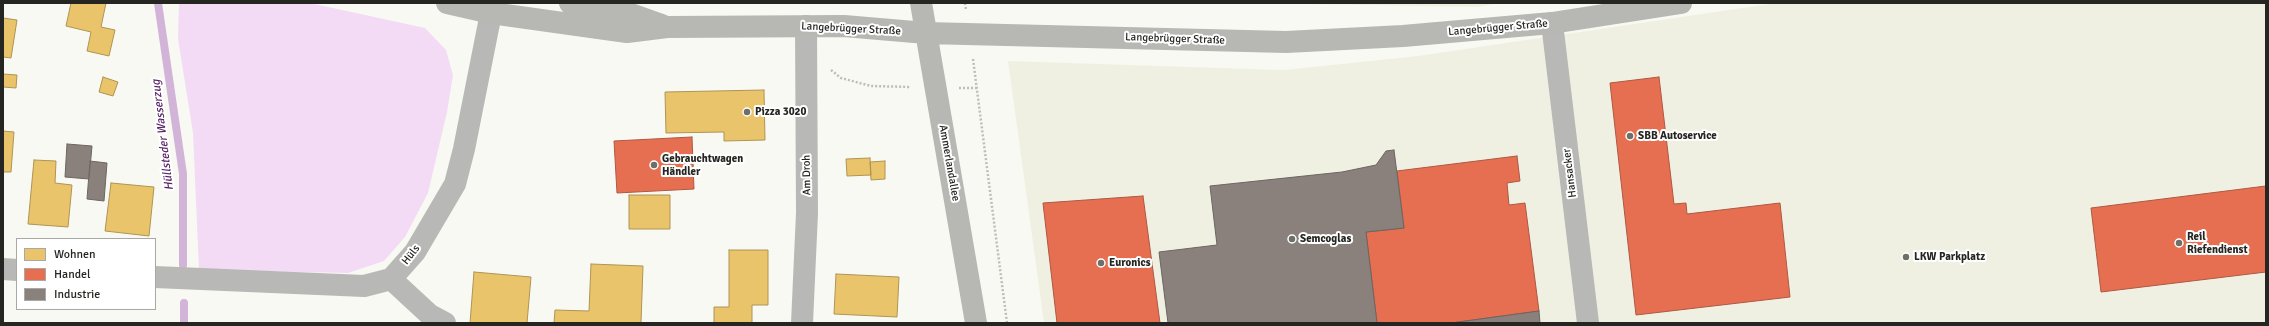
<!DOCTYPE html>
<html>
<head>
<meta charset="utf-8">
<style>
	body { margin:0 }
	#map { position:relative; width:2269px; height:326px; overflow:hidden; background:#f9f9f3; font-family:Signika,sans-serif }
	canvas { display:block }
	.frame { position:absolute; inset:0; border:4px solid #252521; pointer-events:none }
	.legend { position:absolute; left:16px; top:238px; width:140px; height:72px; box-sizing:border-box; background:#fff; border:1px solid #a8a8a6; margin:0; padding:5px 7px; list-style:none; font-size:12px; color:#252521 }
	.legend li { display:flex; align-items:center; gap:8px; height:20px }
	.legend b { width:20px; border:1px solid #a8a8a6 }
</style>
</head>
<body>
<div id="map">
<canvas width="2269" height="326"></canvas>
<div class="frame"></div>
<ul class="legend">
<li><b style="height:11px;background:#e9c46a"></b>Wohnen</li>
<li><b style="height:11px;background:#e76f51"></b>Handel</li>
<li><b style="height:11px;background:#8a817c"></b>Industrie</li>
</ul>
</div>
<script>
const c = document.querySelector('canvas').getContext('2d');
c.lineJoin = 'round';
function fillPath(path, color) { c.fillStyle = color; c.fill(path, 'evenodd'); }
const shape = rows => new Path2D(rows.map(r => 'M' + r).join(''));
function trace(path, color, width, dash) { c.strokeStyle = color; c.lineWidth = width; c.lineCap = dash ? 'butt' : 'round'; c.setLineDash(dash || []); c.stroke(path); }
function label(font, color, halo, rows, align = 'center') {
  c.font = font + ' Signika,sans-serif'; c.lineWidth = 4; c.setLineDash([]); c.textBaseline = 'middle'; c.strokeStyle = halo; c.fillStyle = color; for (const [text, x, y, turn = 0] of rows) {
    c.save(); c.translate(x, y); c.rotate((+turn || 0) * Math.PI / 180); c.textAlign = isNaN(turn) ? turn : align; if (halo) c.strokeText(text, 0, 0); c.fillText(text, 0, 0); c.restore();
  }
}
fillPath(shape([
	[1251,3,1499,3,1478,7],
	[1776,3,2266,3,2266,323,1044,323,1008,61,1284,70,1418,56]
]), '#f0f0e2');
fillPath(shape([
	[179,3,310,3,425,28,446,50,453,75,447,112,428,193,405,237,384,261,348,273,199,270,193,133,178,39]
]), '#f3dbf6');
const homes = shape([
	[71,3,106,3,101,27,115,30,109,56,87,51,91,32,66,26,71,3],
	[3,18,17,20,11,58,3,57,3,18],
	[3,74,17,75,16,88,3,87,3,74],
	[103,77,118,82,113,96,99,92,103,77],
	[764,90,765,140,724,141,724,132,666,133,665,92,764,90],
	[3,131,14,132,11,172,3,172,3,131],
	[870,158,871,175,847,176,846,159,870,158],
	[34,160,56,161,55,183,72,185,68,227,28,224,34,160],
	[885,161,885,179,871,180,870,162,885,161],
	[111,183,154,187,149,236,105,231,111,183],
	[629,195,670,195,670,229,629,229,629,195],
	[729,250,768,250,768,305,752,305,752,323,714,323,714,307,729,307,729,250],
	[591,264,643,266,641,323,554,323,555,310,589,311,591,264],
	[474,272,531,277,527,323,470,323,474,272],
	[836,274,899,277,897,317,834,314,836,274]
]);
fillPath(homes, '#e9c46a');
trace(homes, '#ae9454', 1);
const shops = shape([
	[1659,77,1674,204,1686,203,1687,214,1780,203,1790,297,1636,315,1610,83,1659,77],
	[692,137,694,189,617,193,614,141,692,137],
	[1517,156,1520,181,1507,183,1509,205,1525,203,1539,311,1451,323,1377,323,1366,232,1404,228,1397,171,1517,156],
	[2266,186,2266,272,2101,292,2091,208,2266,186],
	[1143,196,1160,323,1057,323,1043,203,1143,196]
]);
fillPath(shops, '#e76f51');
trace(shops, '#ad5943', 1);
const industry = shape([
	[67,144,92,146,89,179,65,177,67,144],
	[1394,150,1404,228,1366,232,1377,323,1168,323,1159,252,1217,245,1210,186,1342,172,1376,165,1386,151,1394,150],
	[90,161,107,163,104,201,87,199,90,161],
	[1539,311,1540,323,1451,323,1539,311]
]);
fillPath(industry, '#8a817c');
trace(industry, '#6c6561', 1);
trace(shape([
	[158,3,183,174,183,265],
	[184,303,184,323]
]), '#d2b4d8', 8);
trace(shape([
	[965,3,966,10],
	[973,59,1007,323],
	[831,70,841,78,871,86,910,87],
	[959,88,977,88]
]), '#bdbdba', 2.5, [2, 2]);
trace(shape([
	[1552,23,1588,323],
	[3,269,17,270],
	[155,277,364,286,391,279,415,252,455,184,464,149,493,3],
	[391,279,430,315,445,323],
	[802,323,807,213,806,26]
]), '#b8b8b6', 22);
trace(shape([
	[447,3,491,13,627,32,667,27,844,26,926,33,1286,42,1403,36,1552,23,1681,3],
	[570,3,631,14,662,25],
	[921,3,976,323]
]), '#b7b7b3', 22);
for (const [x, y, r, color] of [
	[747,112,4,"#6f6f6a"],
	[1630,136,4,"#6f6f6a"],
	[654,165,4,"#6f6f6a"],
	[1292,239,4,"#6f6f6a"],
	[2179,243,4,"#6f6f6a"],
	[1906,257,4,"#6f6f6a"],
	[1101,263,4,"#6f6f6a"]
]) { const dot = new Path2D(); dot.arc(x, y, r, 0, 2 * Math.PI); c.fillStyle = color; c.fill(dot); trace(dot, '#fff', 1.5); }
label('11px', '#252521', '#fff', [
	["Langebrügger Straße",1498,28,-5],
	["Langebrügger Straße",851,29,3],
	["Langebrügger Straße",1175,39,2],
	["Ammerlandallee",949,163,80],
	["Hansacker",1570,173,-97],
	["Am Droh",807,175,-91],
	["Hüls",411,255,-52]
]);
label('bold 11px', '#252521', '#fff', [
	["Pizza 3020",755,112],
	["SBB Autoservice",1638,136],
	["Gebrauchtwagen",662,159],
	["Händler",662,172],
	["Reil",2187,237],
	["Riefendienst",2187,250],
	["Semcoglas",1300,239],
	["LKW Parkplatz",1914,257],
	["Euronics",1109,263]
], 'left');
label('italic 12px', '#592467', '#fff', [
	["Hüllsteder Wasserzug",163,135,-97]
]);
</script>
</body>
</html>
